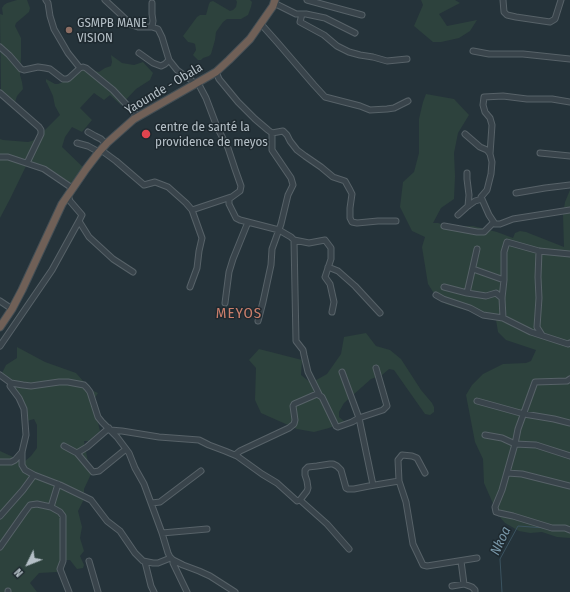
<!DOCTYPE html>
<html>
<head>
<meta charset="utf-8">
<style>
	body { margin:0 }
	#map { position:relative; width:570px; height:592px; overflow:hidden; background:#25333a; font-family:"Fira Sans Condensed",sans-serif }
	canvas { display:block }
	.north { position:absolute; left:8px; top:544px; width:40px; height:40px; -webkit-text-stroke:3px #1e292f; paint-order:stroke; rotate:227deg; font-size:11px; font-weight:700; line-height:16px; text-align:center; color:#b4bfc6 }
	.north::after { content:''; display:block; margin:auto; width:14px; height:18px; background:#b4bfc6; clip-path:polygon(50% 0,100% 100%,50% 72%,0 100%) }
</style>
</head>
<body>
<div id="map">
<canvas width="570" height="592"></canvas>
<div class="north">N</div>
</div>
<script>
const c = document.querySelector('canvas').getContext('2d');
c.lineJoin = 'round';
function fillPath(path, color) { c.fillStyle = color; c.fill(path, 'evenodd'); }
const shape = rows => new Path2D(rows.map(r => 'M' + r).join(''));
function trace(path, color, width, dash) { c.strokeStyle = color; c.lineWidth = width; c.lineCap = dash ? 'butt' : 'round'; c.setLineDash(dash || []); c.stroke(path); }
function label(font, color, halo, rows, align = 'center') {
  c.font = font + ' "Fira Sans Condensed",sans-serif'; c.lineWidth = 3; c.setLineDash([]); c.textBaseline = 'middle'; c.strokeStyle = halo; c.fillStyle = color; for (const [text, x, y, turn = 0] of rows) {
    c.save(); c.translate(x, y); c.rotate((+turn || 0) * Math.PI / 180); c.textAlign = isNaN(turn) ? turn : align; if (halo) c.strokeText(text, 0, 0); c.fillText(text, 0, 0); c.restore();
  }
}
fillPath(shape([
	[17,0,27,0,30,8,29,12,16,23,15,26,21,38,21,58,20,75,22,82,23,89,17,96,15,102,12,104,1,91,0,14,3,15,2,8,4,5,7,3],
	[236,0,250,0,252,2,251,7,248,15,241,19,227,19,223,22,216,32,215,40,211,54,209,56,203,58,201,60,198,60,193,55,196,50,195,44,193,43,188,42,183,36,197,17,200,15,206,15,209,4,210,2,213,1,230,11,233,10,236,7,237,2],
	[421,0,455,0,460,3,439,14,447,26,477,20,470,31,459,38,441,42,433,42,414,26,423,5],
	[111,55,122,63,134,65,143,62,153,73,150,80,136,89,121,105,110,95,104,100,94,93,80,108,92,120,82,132,72,127,65,137,62,147,86,170,73,187,55,176,27,164,10,199,0,218,0,139,3,140,28,142,32,141,37,138,60,115,55,106,53,96,47,83,46,82,46,79,55,84,58,84,74,77,86,65,95,71,99,72,105,68,111,66,112,62],
	[426,94,454,99,469,115,458,133,454,153,455,176,454,199,441,208,433,223,438,223,450,227,473,226,497,232,513,238,515,233,520,231,526,232,564,247,563,214,565,202,570,190,570,538,557,537,542,532,530,533,519,531,505,523,498,515,484,483,483,459,475,442,466,395,472,385,483,374,503,364,526,363,531,361,536,350,506,340,498,332,496,320,491,317,479,312,458,308,446,304,435,295,428,284,422,247,425,237,412,231,400,207,403,182,414,172,419,153,419,119,423,102],
	[366,333,376,346,390,350,401,359,421,390,432,403,434,407,434,412,430,415,425,414,394,370,389,369,382,375,371,379,344,403,339,412,339,417,345,422,329,428,314,432,297,429,261,413,255,400,256,368,249,360,259,349,302,360,301,375,311,383,327,374,341,354,344,337],
	[17,347,45,362,76,373,91,390,98,393,93,401,100,431,89,441,84,441,88,462,92,472,84,489,84,499,78,511,82,527,80,538,84,551,80,556,84,565,83,568,77,569,70,560,63,560,60,562,57,572,39,573,30,583,37,592,0,592,0,451,24,462,31,456,37,448,37,425,34,419,24,422,24,410,10,386,0,377,6,365,17,358]
]), '#2d423d');
trace(shape([
	[502,592,500,559,518,526,545,528]
]), '#3b5360', 1);
const minor = shape([
	[46,0,48,3,50,16,54,29,68,53,80,68],
	[105,0,132,25,138,27,152,27,158,29,162,37,169,60,177,70,191,80,195,84],
	[307,0,362,15],
	[503,0,504,12,507,15,516,17,550,22,555,19,561,0],
	[152,3,152,14,153,21,152,27],
	[274,3,296,14,306,14,325,18,355,33],
	[302,14,300,22,324,35,337,46,349,52,360,55,373,57,387,61,407,59],
	[261,24,277,42,314,85,325,97,360,106,370,110,387,109,394,108,408,101],
	[0,47,9,55,21,69,24,70,38,67,45,68,50,69,63,79,67,79,69,78,80,68,83,67,86,68,113,90,138,117],
	[473,51,489,54,523,54,570,59],
	[139,53,153,63,161,66,165,64,169,60],
	[216,72,219,79,238,102,255,119,268,130,272,133,283,131,287,135,290,141,297,150,305,156,321,167,333,177,345,181,350,190,352,194,350,208,350,218,352,222,357,223,378,221,396,221],
	[198,83,206,98,217,127,228,148,235,169,241,186,240,191,229,199,229,204,236,218,240,220,279,230,291,237,294,240,296,341,303,350,304,355,308,372,319,394],
	[0,93,39,127,41,130,41,134,27,163],
	[88,132,95,136,101,139,106,144],
	[465,134,480,147,487,150,490,154,492,162,491,174,487,190,481,197,489,215,495,224,500,224,513,219,570,210],
	[77,143,88,146,99,152],
	[101,150,116,161,144,185,155,182,168,187,186,203,192,210,202,238,199,251,197,268,190,287],
	[540,153,570,156],
	[490,154,492,125,490,118,485,112,483,105,484,97,503,96,527,99,552,99,570,102],
	[0,157,8,157,44,169,72,188],
	[467,173,467,179,469,195,468,206],
	[516,193,545,188,570,185],
	[68,195,70,201,82,215,79,221,89,237,113,259,133,272],
	[192,210,231,197],
	[458,215,468,206,475,201,482,199],
	[444,226,477,232,484,232,493,223],
	[294,240,309,243,325,240,331,248,331,259,325,277,330,284,334,302,332,312],
	[539,251,538,277,539,298,537,327,542,335],
	[570,254,539,251,507,242,504,252,504,280,502,298,503,318,531,332,568,344,570,343],
	[328,267,338,271,355,286,380,313],
	[473,269,504,280],
	[444,287,467,293,486,296,496,293,502,298],
	[467,293,477,249],
	[436,295,443,299,470,308,483,315,503,318],
	[0,301,12,309],
	[225,303,229,272,233,259,248,222],
	[258,321,263,302,271,265,272,249,281,224,288,195,293,185,291,178,272,150,272,133],
	[0,346,52,270,79,221],
	[342,372,359,418,373,485],
	[0,375,11,383,23,385,31,386,59,382,68,382,84,385,87,388,90,392,98,417,102,422,117,437,129,453,135,468,144,484,162,533,168,553,170,557,173,560,183,565,199,571,210,576,235,592],
	[570,379,567,381,535,382,518,429,515,444,502,490,495,507,496,512,499,513,513,516,552,528,565,528,570,530],
	[11,383,10,386,19,398,24,409,26,435,22,452,22,465,25,470,34,475,60,485,91,500,107,521,120,531,135,553,143,561,153,563,158,563,168,559,170,557],
	[477,401,524,414,554,419,570,423],
	[110,430,122,431,159,437,199,440,209,445,225,451,237,456,262,474,277,483,297,501,300,500,307,491,308,488,307,481,305,475,305,470,308,467,317,466,330,464,333,464,337,466,341,470,346,488,348,489,354,489,369,486,399,481],
	[485,435,502,438,515,444,536,445,570,456],
	[64,446,77,453,93,472,99,471,126,449],
	[77,453,87,447,109,428],
	[235,455,240,451,289,428,294,424,295,420,293,406,294,404,317,394,322,397,336,426,338,427,352,422,359,418,383,410,387,406,376,368],
	[0,462,11,462,15,460,22,452],
	[425,473,417,458,412,456,402,455,398,460,399,481,406,502,413,544,423,565,427,566,477,558],
	[507,473,522,474,570,486],
	[300,500,327,524,349,549],
	[152,503,160,502,201,471],
	[51,507,58,484],
	[0,516,23,490,34,475],
	[162,533,207,529],
	[0,547,24,513,30,505,37,504,51,507,60,512,63,516,63,561,60,569,69,592],
	[173,560,173,563,187,592],
	[89,561,98,592],
	[461,561,464,584],
	[145,562,151,586,154,592],
	[452,586,464,584,472,587,475,590,475,592],
	[8,591,8,592]
]);
const highway = shape([
	[0,327,12,309,22,290,62,204,86,169,99,152,107,143,134,119,216,72,229,60,250,39,273,6,275,0]
]);
trace(minor, '#576268', 7);
trace(highway, '#444f55', 9);
trace(minor, '#39444b', 5);
trace(highway, '#706057', 7);
for (const [x, y, r, color] of [
	[69,30,4,"#8d6e63"],
	[146,134,5,"#e0444e"]
]) { const dot = new Path2D(); dot.arc(x, y, r, 0, 2 * Math.PI); c.fillStyle = color; c.fill(dot); trace(dot, '#1e292f', 1.5); }
label('13px', '#b4bfc6', '#1e292f', [
	["GSMPB MANE",77,23],
	["VISION",77,38],
	["centre de santé la",155,127],
	["providence de meyos",155,142]
], 'left');
label('13px', '#b4bfc6', '#1e292f', [
	["Yaounde - Obala",164,89,-31]
]);
label('italic 14px', '#7896a7', '#1e292f', [
	["Nkoa",501,541,-65]
]);
c.letterSpacing = '1px';
label('15px', '#ca7e6b', '#1e292f', [
	["MEYOS",239,314]
]);
c.letterSpacing = '0px';
</script>
</body>
</html>
